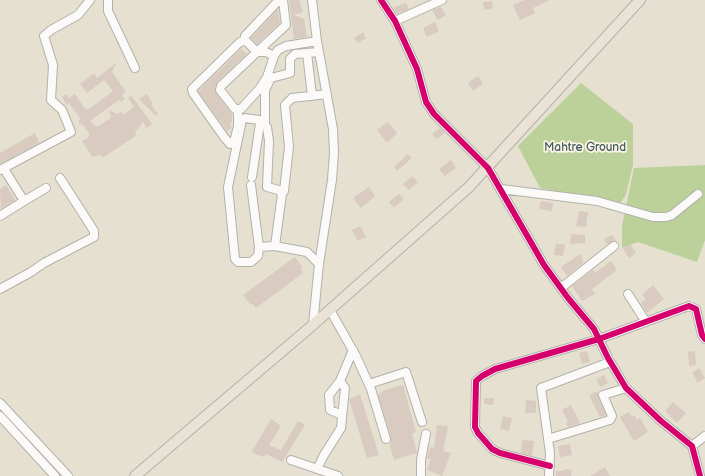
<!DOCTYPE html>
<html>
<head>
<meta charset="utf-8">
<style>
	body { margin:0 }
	canvas { display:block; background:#e5e0cf }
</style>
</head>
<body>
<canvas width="705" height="476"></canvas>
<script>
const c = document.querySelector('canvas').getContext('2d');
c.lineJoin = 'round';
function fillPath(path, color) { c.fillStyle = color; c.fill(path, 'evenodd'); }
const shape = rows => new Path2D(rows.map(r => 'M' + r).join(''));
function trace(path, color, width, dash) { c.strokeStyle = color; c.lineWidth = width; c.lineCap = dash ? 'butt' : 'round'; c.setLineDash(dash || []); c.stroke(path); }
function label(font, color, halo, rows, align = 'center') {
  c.font = font + ' "Balsamiq Sans",sans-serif'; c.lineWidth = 3.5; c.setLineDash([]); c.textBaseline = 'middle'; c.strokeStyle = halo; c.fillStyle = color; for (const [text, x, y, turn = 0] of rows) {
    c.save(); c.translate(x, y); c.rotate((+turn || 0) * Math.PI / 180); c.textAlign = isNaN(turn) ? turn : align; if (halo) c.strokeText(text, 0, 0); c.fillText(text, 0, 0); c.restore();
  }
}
fillPath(shape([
	[581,83,633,124,633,165,626,194,620,204,540,188,518,146],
	[705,165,705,240,697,262,638,242,622,248,622,226,634,168]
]), '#bcd09a');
fillPath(shape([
	[289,0,299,0,303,12,294,15,304,19,307,37,294,39],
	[525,0,550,0,533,8,535,13,520,20,513,5],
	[492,1,493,8,484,10,483,2],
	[406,3,409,9,397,14,393,8],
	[441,7,446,15,438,20,432,10],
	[278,9,280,23,257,44,251,38],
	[435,22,439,31,427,37,423,28],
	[363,32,366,38,358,43,354,38],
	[241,49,247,54,217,82,215,89,216,93,232,114,232,122,230,124,232,128,227,131,198,91],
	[117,62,112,72,126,92,122,95,125,99,121,102,119,100,90,121,97,127,111,118,109,110,117,114,121,112,123,115,134,107,128,98,131,95,152,124,147,128,143,122,135,133,136,136,102,158,100,155,92,157,82,141,89,137,89,133,82,124,81,125,78,121,81,119,69,103,67,105,62,97,66,94,69,98,75,94,85,109,89,109,113,91,104,80,87,93,80,84,94,73,97,78],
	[478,76,483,84,473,91,468,83],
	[147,94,153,104,151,105,158,114,156,116,139,99],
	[388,122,397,133,387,143,377,130],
	[440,128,445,133,437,139,432,134],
	[35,133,39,143,0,164,0,153],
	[408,154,412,158,397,171,394,167],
	[451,160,456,168,445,176,439,169],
	[412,176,418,182,409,190,403,184],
	[6,185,15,200,1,209,0,189],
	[369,187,375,196,361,208,353,198],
	[399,194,404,199,394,208,389,202],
	[541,201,553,203,552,211,539,209],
	[579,211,588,212,586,227,576,226],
	[360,226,366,237,358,241,352,230],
	[571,234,585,235,585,243,570,244],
	[612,235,616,241,607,244,604,239],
	[556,243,565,245,563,256,554,255],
	[630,244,636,253,629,258,623,249],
	[580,254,583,260,583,263,567,276,561,267],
	[295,257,302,267,301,269,303,273,256,308,253,304,251,305,243,295],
	[611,261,617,270,592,289,595,294,582,301,572,286,593,270,595,273],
	[653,285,664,299,647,313,641,303,646,299,642,295],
	[587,351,590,362,582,364,579,353],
	[695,351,696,365,689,366,688,352],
	[699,368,705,378,698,383,692,373],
	[604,375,608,383,600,387,596,379],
	[403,385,416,432,412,434,417,453,394,460,390,446,391,437,378,395,385,390],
	[598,391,598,397,606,415,600,417,589,395],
	[360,394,379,455,367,458,349,399],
	[484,398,494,398,493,405,484,404],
	[526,400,536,401,536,413,525,413],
	[673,402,686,413,677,423,665,411],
	[571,405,580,423,568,427,566,423,568,422,562,410],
	[629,412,632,417,634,415,637,420,640,418,648,432,634,441,620,417],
	[503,416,512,418,509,431,500,429],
	[271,419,281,426,269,445,281,450,298,421,305,425,282,462,266,454,264,457,253,453,252,451],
	[437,425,448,426,443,451,451,453,442,476,427,470,431,459,427,459,430,447,434,448],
	[522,440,534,441,532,456,521,453],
	[570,444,572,455,560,457,558,446],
	[605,467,610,476,590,476],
	[564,469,572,470,571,476,556,476,556,471,564,471]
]), '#d9cbc0');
const minor = shape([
	[108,0,108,11,135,68],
	[312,0,317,41,333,129,334,152,332,180,319,264,313,325],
	[381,0,395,21,417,69,426,102,434,114,488,168,544,265,568,298,594,329,608,358,626,388,661,421,692,446,700,476],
	[395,21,442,0],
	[245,40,257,52,286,25,283,0],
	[307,53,312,96],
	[274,56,266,52,257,52,221,86,220,90,235,109,241,109,260,88,267,77,274,56,278,50,286,46,317,41],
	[238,110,238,126,234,142,230,144,224,137,193,93,192,89,240,42,244,41,245,36,279,0],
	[260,123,267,127,269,141,267,187,279,190,282,194,275,246],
	[265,125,265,90,271,78,290,73,290,59,295,54,319,52],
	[4,169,24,201,46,188],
	[0,170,71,132,62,110,51,100,53,65,44,36,51,30,78,15,90,0],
	[252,177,260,123,259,120,245,118,242,120,228,187,235,259,238,262,251,262,258,256,259,247,275,246,307,252,319,264],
	[251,185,259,247],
	[501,189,597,201,653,217,666,217,672,215,698,194],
	[282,194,284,191,289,147,285,105,292,98,327,94],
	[0,216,24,201],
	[561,288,614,246],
	[0,289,31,272,44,263,94,237,94,231,60,178],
	[628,294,646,322],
	[330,310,356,356,371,389,386,439],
	[369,384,406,372,422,422],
	[0,403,68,476],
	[342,415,330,410,329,395,340,381,353,350],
	[0,416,55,476],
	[548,439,610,420,612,416,603,395,626,388],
	[692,446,705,436],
	[291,460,338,476],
	[550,466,500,453,492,449,478,433,475,427,476,381,482,376,495,369,599,339,689,306,696,309,702,335,705,339],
	[317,469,324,455,341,428,345,388,340,381],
	[421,476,421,460,426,434],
	[549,476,550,453,541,388,610,362]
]);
const major = shape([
	[135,476,307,330,469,187,640,0]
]);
trace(minor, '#b2b1ab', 10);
trace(major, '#b2b1ab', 12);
trace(minor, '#fbfaf8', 8);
trace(major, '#e9e2d5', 10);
trace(shape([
	[381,0,395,21,417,69,426,102,434,114,488,168,544,265,568,298,594,329,608,358,626,388,661,421,692,446,700,476],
	[550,466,500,453,492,449,478,433,475,427,476,381,482,376,495,369,599,339,689,306,696,309,702,335,705,339]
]), '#d6006c', 6);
label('12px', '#415b63', '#fcf5e5', [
	["Mahtre Ground",585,148]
]);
</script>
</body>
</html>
